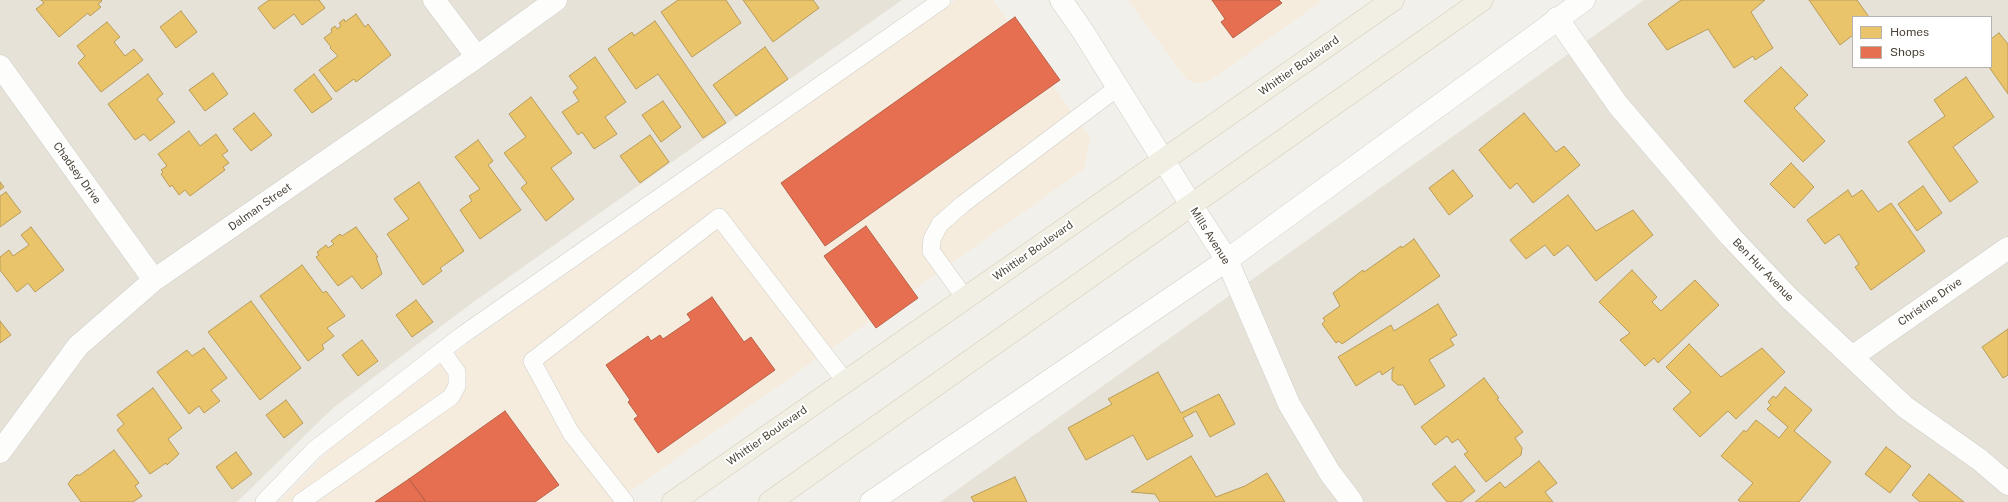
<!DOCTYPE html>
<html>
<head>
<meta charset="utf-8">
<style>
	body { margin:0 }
	#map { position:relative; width:2008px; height:502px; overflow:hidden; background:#f2f0eb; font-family:"Public Sans",sans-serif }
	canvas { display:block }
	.legend { position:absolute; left:1852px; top:16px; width:140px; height:52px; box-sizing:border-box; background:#fff; border:1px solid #b6b3af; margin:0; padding:5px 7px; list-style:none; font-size:12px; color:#494236 }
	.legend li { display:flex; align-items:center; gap:8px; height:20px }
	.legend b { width:20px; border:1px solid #b6b3af }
</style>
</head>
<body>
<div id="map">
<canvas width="2008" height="502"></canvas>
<ul class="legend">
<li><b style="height:11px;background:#e9c46a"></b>Homes</li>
<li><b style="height:11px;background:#e76f51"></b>Shops</li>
</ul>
</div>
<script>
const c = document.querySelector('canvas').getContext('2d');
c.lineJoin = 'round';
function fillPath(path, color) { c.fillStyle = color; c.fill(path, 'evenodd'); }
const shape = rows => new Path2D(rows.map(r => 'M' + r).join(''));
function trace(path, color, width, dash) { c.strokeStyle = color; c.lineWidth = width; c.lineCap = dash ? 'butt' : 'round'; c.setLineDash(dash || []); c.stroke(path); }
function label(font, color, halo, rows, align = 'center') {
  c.font = font + ' "Public Sans",sans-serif'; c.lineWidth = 4; c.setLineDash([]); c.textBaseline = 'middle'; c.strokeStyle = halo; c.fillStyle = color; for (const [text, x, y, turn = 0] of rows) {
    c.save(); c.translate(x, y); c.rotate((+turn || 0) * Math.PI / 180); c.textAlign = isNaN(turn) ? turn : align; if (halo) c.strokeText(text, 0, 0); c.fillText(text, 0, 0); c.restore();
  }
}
fillPath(shape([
	[0,0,902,0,472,303,333,408,237,502,0,502],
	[1644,0,2008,0,2008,502,940,502],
	[1853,17,1991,17,1991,67,1853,67]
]), '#e6e2d8');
fillPath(shape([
	[956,0,993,0,1090,138,1084,169,615,502,279,502,336,443,471,341],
	[1128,0,1323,0,1212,79,1200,84,1187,80]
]), '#f5ecdd');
const homes = shape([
	[41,0,101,0,102,1,98,4,101,7,90,16,88,13,59,37,36,9,44,3,41,0],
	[269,0,319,0,325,8,302,25,294,14,274,29,258,8,269,0],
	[678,0,726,0,741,23,692,57,661,12,678,0],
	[743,0,813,0,819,8,773,42,743,0],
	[1681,0,1765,0,1751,12,1773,48,1755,60,1753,56,1734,68,1708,29,1667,50,1648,24,1681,0],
	[1809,0,1857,0,1869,17,1853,17,1853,35,1840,45,1809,0],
	[181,11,197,32,176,48,160,27,181,11],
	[356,14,365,27,368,24,391,55,356,82,354,79,336,92,319,70,338,56,330,48,331,47,324,38,332,32,331,29,335,26,337,29,341,26,339,23,344,19,345,22,356,14],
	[655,21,726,123,703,138,658,74,636,89,608,49,632,32,634,36,655,21],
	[107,22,120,37,114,42,125,56,134,49,143,60,101,92,78,63,85,56,77,46,107,22],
	[1999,33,2008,44,2008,94,1989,67,1991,67,1991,39,1999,33],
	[765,47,788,79,736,116,713,85,765,47],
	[595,57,626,102,605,117,617,134,594,149,582,132,578,135,562,112,579,101,573,92,578,88,569,76,595,57],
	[1781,67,1808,95,1794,108,1825,141,1803,162,1744,101,1781,67],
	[213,73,228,94,205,111,189,90,213,73],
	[148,74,163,94,157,99,175,122,150,141,144,134,135,140,108,104,148,74],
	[314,74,332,99,312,113,294,90,314,74],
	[1966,77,1994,117,1953,147,1978,182,1950,202,1908,142,1945,116,1934,100,1966,77],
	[531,97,572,153,551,168,574,199,546,221,521,188,527,183,504,153,526,137,509,114,531,97],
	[663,101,681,127,661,142,642,115,663,101],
	[254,113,272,135,251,151,233,129,254,113],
	[1524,113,1556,152,1564,146,1580,165,1533,203,1517,183,1510,189,1479,150,1524,113],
	[189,131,200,146,216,134,228,151,222,155,229,163,223,167,225,170,190,196,185,190,179,195,172,185,170,187,161,174,163,172,161,170,167,166,158,154,189,131],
	[650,135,669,162,640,183,620,156,650,135],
	[478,140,493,161,488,165,521,210,480,239,460,210,472,201,469,196,480,189,455,157,478,140],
	[1791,163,1814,187,1794,208,1770,184,1791,163],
	[1453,170,1473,196,1449,215,1429,188,1453,170],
	[0,182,4,187,0,190,0,182],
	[419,182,464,251,440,268,442,271,423,285,387,234,409,219,394,199,419,182],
	[1923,186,1942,213,1917,231,1898,204,1923,186],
	[1848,190,1852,197,1862,190,1878,212,1891,203,1925,251,1871,290,1855,267,1859,264,1839,234,1825,244,1807,220,1848,190],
	[6,192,21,212,0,227,0,196,6,192],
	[1568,195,1596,231,1633,210,1653,235,1596,281,1568,245,1554,256,1545,245,1526,259,1510,240,1568,195],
	[31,227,64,270,35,292,28,283,17,292,0,270,0,257,9,250,13,256,29,245,21,235,31,227],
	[356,227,378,257,376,257,382,274,362,289,352,276,338,286,316,257,319,255,317,252,326,245,328,248,334,244,331,241,340,234,342,236,356,227],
	[1414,239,1440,276,1342,344,1339,341,1336,343,1322,324,1325,321,1323,318,1340,306,1333,293,1363,270,1364,272,1401,246,1402,248,1414,239],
	[302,265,323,293,326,291,345,316,327,328,334,336,322,345,324,349,308,361,260,296,302,265],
	[1632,270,1657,297,1652,302,1661,311,1695,280,1719,305,1658,363,1654,358,1645,366,1620,340,1630,333,1599,302,1632,270],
	[416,300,433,322,412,337,396,315,416,300],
	[251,301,301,368,260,400,208,332,251,301],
	[1438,304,1457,335,1450,339,1454,345,1429,360,1445,386,1415,405,1403,385,1398,385,1392,380,1392,372,1394,367,1382,375,1380,371,1356,386,1338,357,1391,325,1394,331,1438,304],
	[0,321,11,335,0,343,0,321],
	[2008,329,2008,375,2003,378,1982,347,2008,329],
	[362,340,378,361,358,376,342,355,362,340],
	[1689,344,1721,377,1762,348,1785,372,1736,419,1728,411,1700,437,1673,409,1691,392,1666,367,1689,344],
	[204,348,227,378,211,390,220,401,204,413,199,406,189,414,157,372,187,350,192,356,204,348],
	[1158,372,1181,413,1219,394,1235,424,1210,437,1196,411,1183,418,1193,436,1147,460,1133,435,1086,460,1068,428,1112,404,1108,399,1158,372],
	[1484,378,1499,398,1497,399,1523,432,1515,438,1522,448,1521,455,1486,482,1464,454,1468,452,1458,439,1452,443,1447,436,1435,445,1421,427,1484,378],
	[1785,387,1812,410,1794,431,1831,462,1799,502,1741,502,1738,500,1753,483,1721,456,1744,430,1746,432,1756,420,1779,438,1788,427,1767,409,1771,405,1768,402,1773,396,1776,398,1785,387],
	[153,388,182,428,168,439,179,454,167,465,166,463,150,474,117,430,124,424,117,415,153,388],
	[286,400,303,423,284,438,266,415,286,400],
	[1886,447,1911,466,1890,493,1865,474,1886,447],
	[114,450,139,483,135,486,142,496,133,502,81,502,68,484,71,480,76,475,80,475,114,450],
	[236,452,252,474,232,489,216,467,236,452],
	[1191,456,1216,497,1245,486,1267,473,1285,502,1160,502,1155,494,1131,492,1191,456],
	[1539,461,1557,483,1545,492,1553,502,1475,502,1500,482,1505,488,1539,461],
	[1455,466,1475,491,1461,502,1447,502,1432,484,1455,466],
	[1929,474,1964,502,1920,502,1912,495,1929,474],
	[1015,477,1027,502,974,502,971,497,1015,477]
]);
fillPath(homes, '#e9c46a');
trace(homes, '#b99d5a', 1);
const shops = shape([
	[1212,0,1279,0,1282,3,1233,38,1221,22,1225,19,1212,0],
	[1015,17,1060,80,825,246,781,183,1015,17],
	[866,226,918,298,876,328,824,256,866,226],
	[712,297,744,342,751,337,775,370,658,453,634,419,638,416,628,402,630,400,606,365,648,336,651,341,660,335,663,339,691,320,687,314,712,297],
	[505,411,559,485,535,502,426,502,409,479,505,411],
	[409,479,426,502,375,502,409,479]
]);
fillPath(shops, '#e76f51');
trace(shops, '#b86249', 1);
const service = shape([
	[965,298,931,251,932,239,940,224,963,204,1117,88],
	[264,502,314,450,461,336,942,0],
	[301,502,451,397,457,386,457,372,442,351],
	[625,502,571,433,532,361,719,217,845,381]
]);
const minor = shape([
	[434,0,477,57],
	[1557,18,1618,105,1730,236,1789,298,1905,407,1980,460,2008,484],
	[0,66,154,280],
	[1192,206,1227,260,1289,404,1330,473,1352,502],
	[1852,357,2008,248],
	[0,452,78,346,154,280,477,57,556,0],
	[871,502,1227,260,1584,0]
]);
const tertiary = shape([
	[1061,0,1082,30,1192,206]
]);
const primary = shape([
	[673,502,1393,0],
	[770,502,1482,0]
]);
trace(service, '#d0cec8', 18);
trace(minor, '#d0cec8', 23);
trace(tertiary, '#d0cec8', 23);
trace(primary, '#d5cdb7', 23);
trace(service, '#fdfdfc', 17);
trace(minor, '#fdfdfc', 22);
trace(tertiary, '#fdfdfc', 22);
trace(primary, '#f1eee4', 22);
label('11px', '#494236', '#fff', [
	["Whittier Boulevard",1299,66,-35],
	["Chadsey Drive",77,173,54],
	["Dalman Street",260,207,-35],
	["Mills Avenue",1210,236,58],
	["Whittier Boulevard",1033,251,-35],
	["Ben Hur Avenue",1763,270,46],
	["Christine Drive",1930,302,-35],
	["Whittier Boulevard",767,436,-35]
]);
</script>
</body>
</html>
